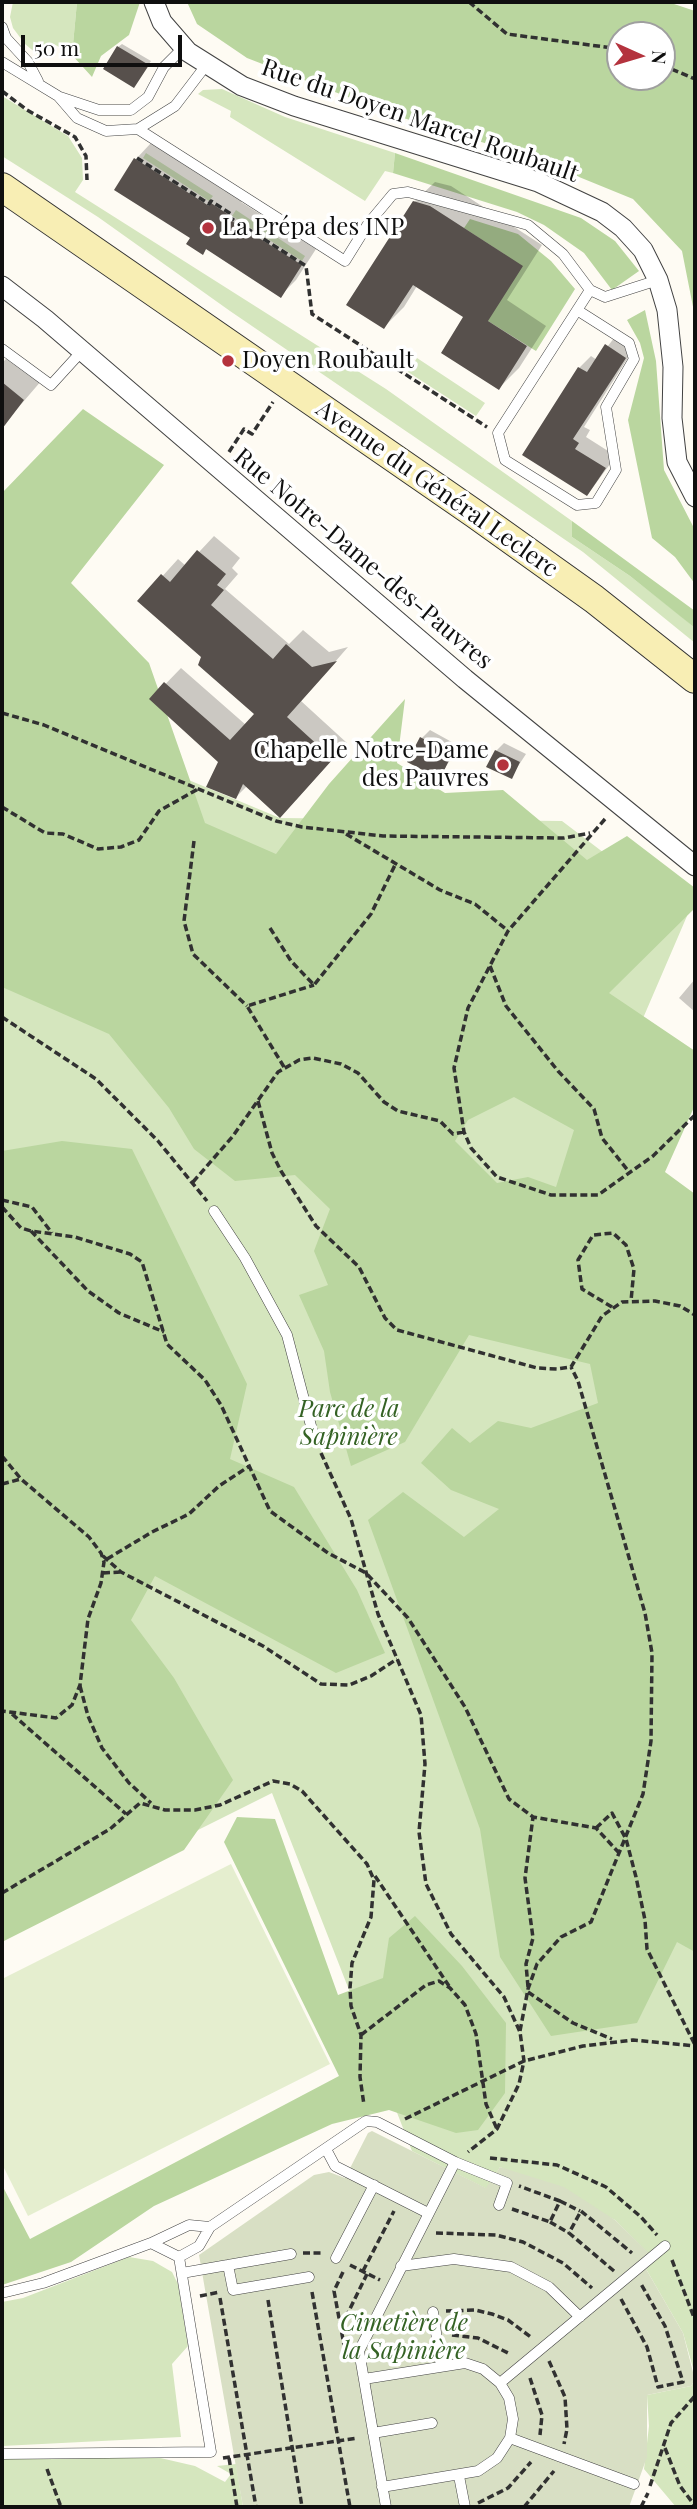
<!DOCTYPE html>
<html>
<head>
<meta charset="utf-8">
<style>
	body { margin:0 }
	#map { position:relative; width:697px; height:2509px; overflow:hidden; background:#fefbf3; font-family:"Playfair Display",serif }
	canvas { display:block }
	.frame { position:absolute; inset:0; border:4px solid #0f0f0f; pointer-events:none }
	.north { position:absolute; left:606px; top:21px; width:70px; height:70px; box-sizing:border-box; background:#fff; border:2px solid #9f9f9f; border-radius:50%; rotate:94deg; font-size:19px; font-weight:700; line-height:28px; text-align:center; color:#0f0f0f }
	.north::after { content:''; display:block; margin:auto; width:24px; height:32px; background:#b4333e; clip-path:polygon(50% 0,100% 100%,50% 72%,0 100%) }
	.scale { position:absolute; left:21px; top:35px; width:161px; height:32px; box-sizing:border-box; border:4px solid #0f0f0f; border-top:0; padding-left:9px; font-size:21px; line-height:24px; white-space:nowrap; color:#0f0f0f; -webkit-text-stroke:5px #fff; paint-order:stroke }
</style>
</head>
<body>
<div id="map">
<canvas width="697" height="2509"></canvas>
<div class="frame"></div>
<div class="north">N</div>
<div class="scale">50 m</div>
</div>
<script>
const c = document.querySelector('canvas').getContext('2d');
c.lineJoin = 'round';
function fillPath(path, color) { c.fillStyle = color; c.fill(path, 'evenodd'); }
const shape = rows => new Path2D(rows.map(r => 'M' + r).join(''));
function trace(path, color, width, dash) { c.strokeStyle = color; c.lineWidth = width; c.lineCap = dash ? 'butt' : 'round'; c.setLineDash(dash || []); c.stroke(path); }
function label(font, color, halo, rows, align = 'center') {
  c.font = font + ' "Playfair Display",serif'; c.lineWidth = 7; c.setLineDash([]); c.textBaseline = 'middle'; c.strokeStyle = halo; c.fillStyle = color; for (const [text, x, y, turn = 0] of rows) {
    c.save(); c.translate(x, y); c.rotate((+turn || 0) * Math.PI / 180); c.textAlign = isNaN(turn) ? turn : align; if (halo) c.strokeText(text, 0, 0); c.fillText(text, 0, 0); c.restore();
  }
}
fillPath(shape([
	[13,2,77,2,72,55,54,44,44,47,37,54,25,44,13,28,10,17],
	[222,89,285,117,395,153,393,173,385,171,365,201,230,117,231,111,198,94,203,90],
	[2,96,68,136,82,158,83,180,75,192,386,389,572,521,572,537,630,576,681,616,695,628,695,643,583,552,230,311,98,217,2,156],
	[146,153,213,196,209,201,143,158],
	[236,210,305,256,302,261,232,216],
	[417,358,485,403,476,416,408,372],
	[2,708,42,719,280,818,562,821,687,916,588,1146,695,1239,695,2375,683,2333,646,2269,655,2260,615,2220,500,2167,487,2189,412,2151,272,1793,2,1928],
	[129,2257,153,2261,172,2272,178,2284,188,2346,172,2364,181,2437,2,2446,2,2302,23,2298],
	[695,2380,695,2507,676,2507,644,2469,649,2426,647,2395,691,2386],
	[156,2457,195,2466,225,2482,231,2474,217,2466,236,2464,243,2507,2,2507,2,2459]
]), '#d5e6be');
fillPath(shape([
	[77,2,140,2,129,35,101,56,92,77,72,55],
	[187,2,668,2,695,11,695,317,682,251,633,199,530,157,397,116,247,58,197,24],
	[620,35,662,35,662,77,620,77],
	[395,153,581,218,615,241,639,271,612,290,584,253,544,225,517,212,393,173],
	[470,219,518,234,551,261,575,289,536,351,488,321,504,254,464,228],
	[645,310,656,361,664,470,695,530,695,584,675,557,652,538,628,420,644,358,640,343,627,320],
	[83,409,164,465,71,583,149,663,205,823,276,854,329,784,405,699,397,763,445,793,503,790,587,860,627,836,695,888,695,908,609,993,695,1051,695,1105,665,1172,695,1194,695,1952,677,1942,637,2023,551,2036,500,1957,480,1829,368,1520,403,1492,464,1537,499,1509,451,1490,421,1463,452,1428,470,1443,498,1421,531,1428,598,1403,590,1364,469,1335,405,1442,351,1466,330,1392,324,1351,299,1295,328,1285,314,1251,330,1209,295,1175,235,1181,194,1149,169,1108,109,1034,2,987,2,493],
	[514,1097,574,1130,556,1187,528,1177,497,1183,455,1141,468,1120],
	[572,521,695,611,695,628,630,576,572,537],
	[62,1141,132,1149,247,1384,230,1459,294,1487,357,1590,385,1653,336,1673,155,1576,131,1620,174,1678,233,1780,184,1850,2,1942,2,1151],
	[237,1817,275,1819,338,1995,383,1978,389,1938,415,1916,462,1966,506,2023,505,2093,478,2130,456,2133,389,2110,332,2124,154,2206,71,2262,2,2285,2,2185,30,2239,339,2076,224,1842]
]), '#bad69f');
fillPath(shape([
	[372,2131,486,2188,500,2167,564,2187,615,2220,656,2260,646,2269,683,2333,695,2380,691,2386,647,2395,647,2457,629,2507,243,2507,199,2255,314,2175,329,2172,345,2178,368,2133]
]), '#d8dfc4');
fillPath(shape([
	[231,1864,330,2064,28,2216,2,2164,2,1979]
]), '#e5eecf');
fillPath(shape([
	[122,44,151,61,134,86,118,47],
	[151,143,225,191,228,189,243,199,241,202,316,249,296,280,281,295,207,248,203,252,192,238,116,189,136,159],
	[435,182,451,186,542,245,507,300,546,326,519,368,499,388,466,317,417,286,404,307,384,327,414,202],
	[618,333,636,345,584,427,590,430,586,437,616,456,588,494,525,455,579,368,591,356,597,360],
	[10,355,42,380,5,423,2,421,2,363],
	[214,536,240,558,232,568,238,574,225,589,289,644,303,630,329,652,348,647,301,701,347,743,296,800,247,786,236,797,220,761,151,699,181,668,246,725,257,714,203,656,140,601,178,559,186,566],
	[430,730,459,746,440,776,422,738],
	[504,743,526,754,511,777,496,751],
	[695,979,695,1012,679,998]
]), '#0003');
fillPath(shape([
	[117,46,149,65,134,88,103,69],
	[134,158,209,206,211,203,229,215,227,218,302,265,281,298,206,249,203,255,186,244,190,238,114,190],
	[413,201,430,206,523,266,488,321,527,346,499,390,441,353,463,317,413,285,384,329,346,305],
	[605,344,626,358,573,439,579,443,575,449,606,468,587,496,522,455,578,367,587,372],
	[2,382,24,400,2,429],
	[197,550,226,574,217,585,224,590,211,605,273,659,286,644,312,667,337,661,287,717,333,759,280,818,243,784,236,799,206,787,218,762,149,699,164,682,230,740,254,714,198,665,201,657,137,601,161,574,170,582],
	[420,737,452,754,440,779,407,762],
	[495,750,520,762,512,779,486,767]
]), '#57504c');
const service = shape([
	[2,27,6,38,28,62,38,81],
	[2,62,58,96,77,118,106,131,138,129,175,106,207,64],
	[60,97,99,110,131,110,148,97,164,67,184,47],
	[138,129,345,261,368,224,393,194,408,192,528,225,563,254,590,290,605,297,658,280],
	[577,310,629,343,634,359,606,407,616,470,596,503,577,505,505,460,498,433,590,290],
	[2,349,51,385,82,351],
	[214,1211,245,1258,287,1335,315,1441],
	[326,2149,335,2166,428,2213],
	[210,2227,189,2225,151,2243,179,2257,199,2246,210,2227,366,2121,377,2122,455,2162,507,2183,499,2205],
	[336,2258,374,2185],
	[228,2265,233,2290,309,2277],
	[401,2266,454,2259,511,2267,549,2287,580,2317],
	[182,2273,291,2254],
	[2,2293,43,2283,151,2243],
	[433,2312,441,2366],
	[364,2379,465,2363,483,2369,500,2383,509,2398,513,2419,510,2438,497,2458,478,2471,382,2487],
	[500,2383,665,2246],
	[373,2433,432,2423],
	[510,2438,634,2484],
	[2,2454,211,2452,179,2257],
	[459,2476,465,2507],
	[386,2507,359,2351,455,2162]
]);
const minor = shape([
	[154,2,162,22,188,52,242,86,294,106,538,182,602,212,623,228,643,250,658,280,667,310,673,367,672,418,677,462,695,497],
	[2,286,45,319,465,679,695,866]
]);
const secondary = shape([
	[2,187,475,514,594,599,695,679]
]);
trace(service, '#424242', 11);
trace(minor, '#424242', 21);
trace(secondary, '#313131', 30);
trace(shape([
	[469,2,507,34,620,49],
	[662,65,695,79],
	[2,91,27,110,75,137,86,156,87,180],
	[137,158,209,204,211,201,231,214,229,217,306,266,312,314,487,427],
	[229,452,244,429,252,434,273,402],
	[2,713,44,725,276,821,302,827,383,836,564,838,590,833],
	[2,807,45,833,63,834,98,849,121,847,139,840,159,811,198,789],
	[605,819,508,931,468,1008,454,1068,464,1132,471,1148,497,1177,551,1195,598,1195,653,1156,695,1115],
	[346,834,440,890,475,904,507,930],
	[194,841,184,921,193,954,247,1006],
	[270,928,291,961,314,985,371,914,396,863],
	[490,966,506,1006,558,1071,594,1109,602,1138,630,1173],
	[2,1017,96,1079,158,1141,207,1201],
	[284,1067,247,1006,314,985],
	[258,1101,272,1153,281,1171,316,1226,359,1267,385,1318,397,1330,537,1368,557,1369,571,1367,602,1316,622,1302,655,1301,680,1306,695,1315],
	[193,1182,233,1136,278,1072,299,1060,313,1058,341,1064,358,1073,384,1102,398,1111,440,1121,453,1134,464,1132],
	[2,1200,32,1207,52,1233],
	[2,1207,21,1228,31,1231,75,1237,130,1254,142,1262,167,1344,205,1380,221,1405,270,1511,328,1553,366,1573,408,1618,465,1707,509,1799,533,1817,596,1828,620,1854],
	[31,1231,88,1291,119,1313,164,1332],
	[612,1307,582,1289,578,1260,593,1235,613,1233,626,1245,634,1269,631,1301],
	[321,1453,351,1519,378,1614,421,1715,425,1764,419,1832,426,1884,451,1934,504,1997,520,2032,524,2061,519,2084,497,2129,468,2152],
	[2,1456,21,1479,89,1537,101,1553,104,1562,101,1583,88,1619,80,1685,72,1705,56,1718,2,1711],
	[2,1484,21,1479],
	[103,1556,121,1572,263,1646,321,1684,349,1685,371,1676,397,1659],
	[107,1559,152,1532,189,1514,219,1486,248,1467],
	[103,1573,121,1572],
	[80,1686,88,1716,102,1748,129,1783,151,1803],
	[12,1714,126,1814],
	[596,1828,612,1813,626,1839,636,1877,645,1920,647,1949,695,2045],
	[375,1876,449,1986],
	[2,1893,110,1829,140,1803,165,1810,195,1810,220,1805,273,1781,290,1784,302,1791,367,1864,374,1880,371,1917,352,1963,350,1988,351,2006,361,2035,360,2077,364,2105],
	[528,1987,526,1964,533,1938,525,1878,533,1817],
	[528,1992,573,2023,612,2039],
	[520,2031,528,1989,537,1964,561,1937,591,1922,643,1794,651,1741,652,1653,645,1613,578,1381,571,1367],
	[361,2035,426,1985,439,1981,450,1988,465,2005,476,2034,486,2104,497,2129],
	[405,2119,524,2061,583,2046,633,2040,695,2046],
	[490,2158,557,2165,606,2187,641,2217,657,2235],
	[560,2201,580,2211],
	[512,2209,550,2222,560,2201,519,2186],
	[550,2222,569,2233],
	[436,2233,496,2235,523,2242,563,2263,592,2288],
	[303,2253,324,2253],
	[672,2260,695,2320],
	[350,2265,380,2280],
	[363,2271,394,2211],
	[614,2271,569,2233,581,2211,632,2253],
	[343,2272,334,2291,344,2345],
	[312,2292,350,2507],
	[200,2296,220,2292],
	[220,2298,256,2507],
	[621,2299,647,2347,658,2387,683,2382,665,2326,641,2284],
	[268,2300,302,2507],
	[446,2311,475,2310,492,2314,508,2320,532,2338],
	[394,2317,418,2314],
	[341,2327,367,2274],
	[452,2335,478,2338,510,2354],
	[549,2361,565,2397,567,2429,564,2444],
	[530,2378,542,2415,540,2435],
	[665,2448,680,2486,695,2506],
	[223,2458,358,2438],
	[229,2458,237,2507],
	[47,2469,61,2507],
	[650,2486,671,2423,695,2396],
	[478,2503,508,2488,531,2462],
	[524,2507,554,2471],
	[641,2507,648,2493]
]), '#313131', 3.5, [7, 3.5]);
trace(service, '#fff', 10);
trace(minor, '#fff', 19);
trace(secondary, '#f8eeb4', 28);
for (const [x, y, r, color] of [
	[208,228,7,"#b4333e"],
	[228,361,7,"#b4333e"],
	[503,765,7,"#b4333e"]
]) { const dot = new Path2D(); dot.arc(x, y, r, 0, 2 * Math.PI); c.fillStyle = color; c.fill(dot); trace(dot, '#fff', 2.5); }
label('24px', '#0f0f0f', '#fff', [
	["Rue du Doyen Marcel Roubault",420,121,19],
	["Avenue du Général Leclerc",437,489,35],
	["Rue Notre-Dame-des-Pauvres",363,559,40]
]);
label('24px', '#0f0f0f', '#fff', [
	["La Prépa des INP",222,228],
	["Doyen Roubault",242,361],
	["Chapelle Notre-Dame",489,751,"right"],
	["des Pauvres",489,779,"right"]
], 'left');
label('italic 24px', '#346224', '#fff', [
	["Parc de la",349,1410],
	["Sapinière",349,1438],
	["Cimetière de",404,2324],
	["la Sapinière",404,2352]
]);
</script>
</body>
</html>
